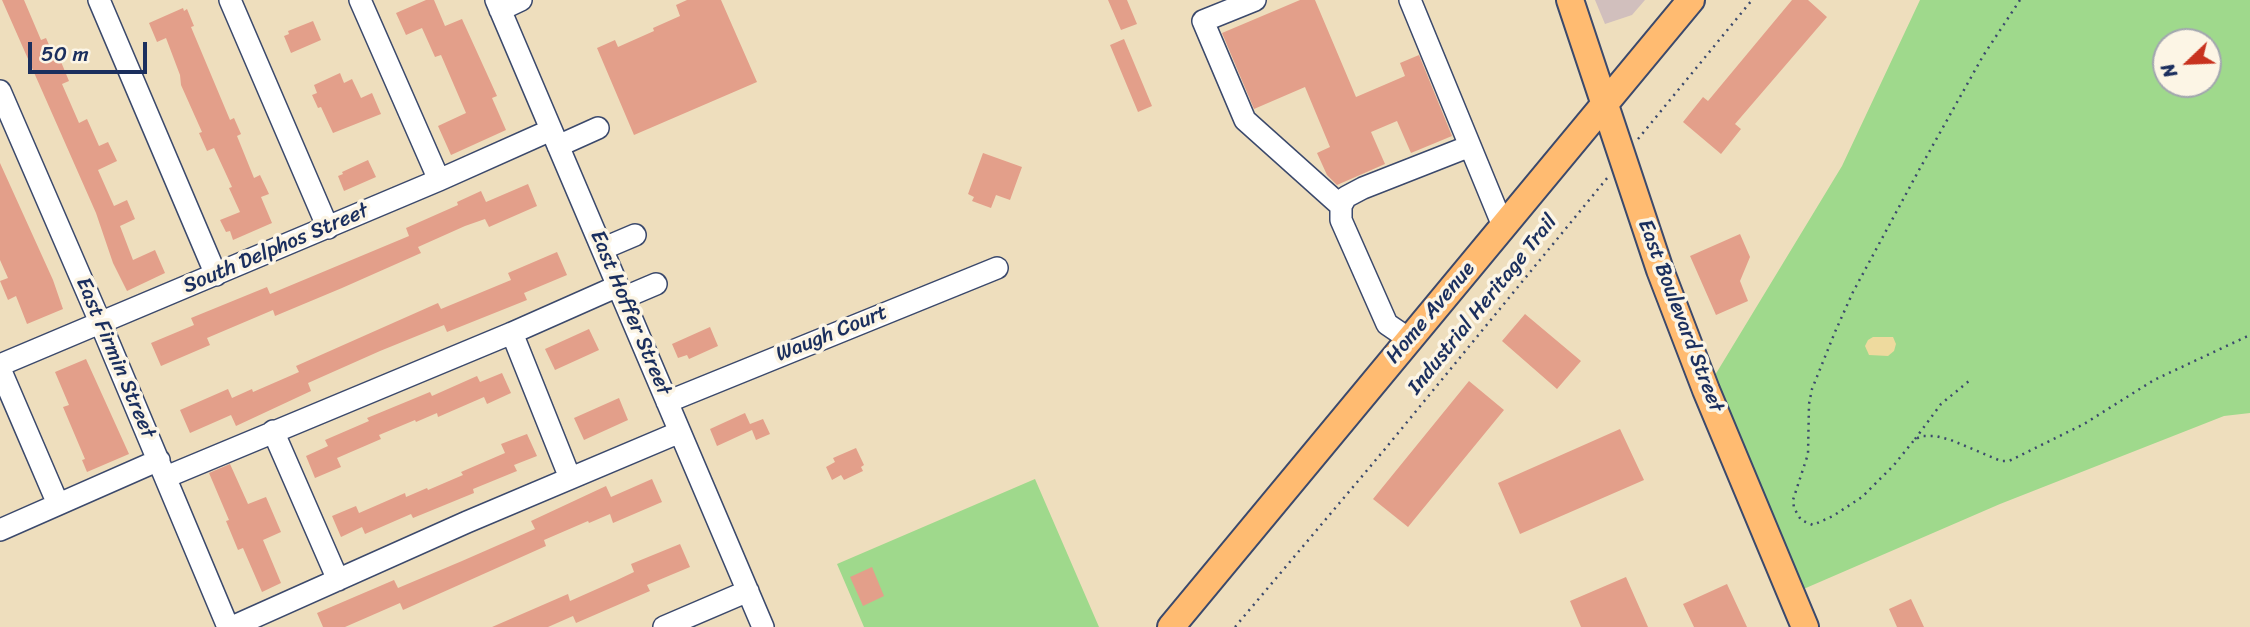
<!DOCTYPE html>
<html>
<head>
<meta charset="utf-8">
<style>
	body { margin:0 }
	#map { position:relative; width:2250px; height:627px; overflow:hidden; background:#eedebd; font-family:Sriracha,sans-serif }
	canvas { display:block }
	.north { position:absolute; left:2152px; top:28px; width:70px; height:70px; box-sizing:border-box; background:#fcf5e5; border:2px solid #a2a6af; border-radius:50%; rotate:247deg; font-size:19px; font-weight:700; line-height:28px; text-align:center; color:#1b2f5e }
	.north::after { content:''; display:block; margin:auto; width:24px; height:32px; background:#c8321e; clip-path:polygon(50% 0,100% 100%,50% 72%,0 100%) }
	.scale { position:absolute; left:28px; top:42px; width:119px; height:32px; box-sizing:border-box; border:4px solid #1b2f5e; border-top:0; padding-left:9px; font-size:21px; line-height:24px; white-space:nowrap; color:#1b2f5e; -webkit-text-stroke:5px #fcf5e5; paint-order:stroke }
</style>
</head>
<body>
<div id="map">
<canvas width="2250" height="627"></canvas>
<div class="north">N</div>
<div class="scale">50 m</div>
</div>
<script>
const c = document.querySelector('canvas').getContext('2d');
c.lineJoin = 'round';
function fillPath(path, color) { c.fillStyle = color; c.fill(path, 'evenodd'); }
const shape = rows => new Path2D(rows.map(r => 'M' + r).join(''));
function trace(path, color, width, dash) { c.strokeStyle = color; c.lineWidth = width; c.lineCap = dash ? 'butt' : 'round'; c.setLineDash(dash || []); c.stroke(path); }
function label(font, color, halo, rows, align = 'center') {
  c.font = font + ' Sriracha,sans-serif'; c.lineWidth = 7; c.setLineDash([]); c.textBaseline = 'middle'; c.strokeStyle = halo; c.fillStyle = color; for (const [text, x, y, turn = 0] of rows) {
    c.save(); c.translate(x, y); c.rotate((+turn || 0) * Math.PI / 180); c.textAlign = isNaN(turn) ? turn : align; if (halo) c.strokeText(text, 0, 0); c.fillText(text, 0, 0); c.restore();
  }
}
fillPath(shape([
	[1595,0,1645,0,1632,15,1605,24]
]), '#d1bfbd');
fillPath(shape([
	[1920,0,2250,0,2250,413,2224,416,2000,504,1792,594,1706,390,1842,166],
	[2166,42,2208,42,2208,84,2166,84],
	[1035,479,1099,627,864,627,837,564]
]), '#9fd98c');
fillPath(shape([
	[1873,337,1893,337,1896,344,1894,351,1888,356,1869,355,1865,346,1868,340]
]), '#eeda9e');
fillPath(shape([
	[2,0,24,0,41,40,46,38,50,47,54,45,69,81,62,84,79,123,87,119,99,146,108,142,117,161,98,170,114,206,127,200,135,219,120,226,133,260,155,250,165,273,127,291,113,263,96,213],
	[426,0,434,0,445,26,462,19,497,96,492,98,506,130,451,155,438,126,466,113,441,55,435,57,422,28,406,35,396,13],
	[687,0,721,0,757,82,634,135,597,48,615,40,618,47,654,31,653,28,680,16,676,5],
	[1108,0,1127,0,1137,24,1121,30],
	[1300,0,1315,0,1356,97,1405,76,1400,63,1419,55,1452,136,1411,153,1397,121,1371,132,1385,164,1337,185,1327,175,1317,153,1330,147,1305,87,1254,109,1222,33],
	[1792,0,1808,0,1827,17,1735,124,1741,129,1721,154,1683,122,1703,97,1708,101],
	[183,8,184,11,187,9,194,26,191,27,230,120,234,118,241,134,237,136,254,178,260,175,269,194,261,197,272,223,233,240,230,231,226,232,220,220,240,212,229,188,232,187,214,148,207,151,199,133,202,132,181,85,180,75,166,38,157,42,149,23],
	[313,21,321,40,291,53,284,36,289,34,288,31],
	[1124,39,1152,106,1138,112,1110,45],
	[340,73,344,83,352,79,361,98,372,93,381,114,333,133,321,107,318,108,312,95,317,93,314,85],
	[983,153,1022,167,1010,200,996,195,991,208,972,201,974,197,968,194],
	[368,160,376,177,344,191,338,176,343,174,342,172],
	[0,163,53,280,63,309,27,324,16,296,8,300,0,281,8,278,0,260],
	[528,184,537,206,489,227,485,219,465,226,418,247,421,253,342,288,275,316,273,310,207,338,210,345,161,366,151,343,194,325,191,318,267,287,270,294,409,236,406,228,458,205,457,202,481,191,486,202],
	[1740,234,1750,257,1740,281,1748,301,1716,315,1690,256],
	[557,252,567,275,524,293,527,300,447,332,444,325,380,351,308,383,311,391,236,426,231,415,190,433,180,410,228,389,232,398,252,389,253,392,299,372,296,366,438,303,441,309,511,280,508,273],
	[1525,314,1581,361,1557,389,1502,341],
	[710,327,718,346,689,359,687,355,678,358,672,344],
	[589,329,599,350,555,370,545,349],
	[86,359,129,454,87,472,82,460,85,459,63,407,69,405,55,372],
	[502,373,511,393,487,404,484,397,438,417,437,413,416,422,415,420,379,435,381,439,337,458,341,467,315,478,306,456,328,446,325,440,369,421,367,418,430,392,432,396,477,376,480,382],
	[1469,381,1504,410,1408,527,1373,499],
	[619,398,628,420,584,440,574,418],
	[745,413,750,424,763,419,770,434,756,440,752,430,717,446,710,429],
	[1620,429,1644,480,1520,534,1498,483],
	[527,434,537,456,514,465,517,471,473,489,474,493,413,518,411,514,365,534,362,527,341,537,332,516,356,506,359,513,405,493,406,497,427,488,428,490,463,475,461,472,505,453,501,444],
	[856,448,864,465,861,467,863,471,844,480,841,475,832,480,826,467,835,462,833,458],
	[230,464,248,504,266,497,281,532,263,540,281,583,262,592,243,548,238,550,226,521,229,520,209,473],
	[652,479,662,502,613,523,610,514,589,523,588,521,544,540,546,546,403,610,400,603,345,627,323,627,317,613,394,580,398,588,462,561,535,529,531,521,606,486,611,497],
	[680,544,690,567,647,585,650,591,576,623,573,616,548,627,492,627,568,594,570,601,615,581,634,572,631,564],
	[872,567,884,596,863,606,850,577],
	[1626,577,1648,627,1581,627,1570,601],
	[1727,584,1747,627,1694,627,1683,604],
	[1911,599,1924,627,1897,627,1889,609]
]), '#e39f8a');
const minor = shape([
	[99,0,216,275],
	[230,0,328,228],
	[360,0,439,180],
	[496,0,763,627],
	[1255,0,1203,21,1245,120,1341,206],
	[1410,0,1503,226],
	[500,10,521,0],
	[0,91,100,322,228,627],
	[558,146,598,128],
	[602,249,635,235],
	[623,298,656,284],
	[512,333,570,478],
	[1409,339,1387,324,1341,220,1341,206,1346,197,1363,188,1470,146],
	[0,365,439,180,551,130],
	[0,369,58,504],
	[667,402,997,268],
	[273,431,338,580],
	[166,477,512,333,618,286],
	[0,530,159,460],
	[232,627,467,522,680,432],
	[664,627,748,591]
]);
const major = shape([
	[1570,0,1660,270,1706,390,1805,627],
	[1171,627,1691,0]
]);
trace(minor, '#3b496c', 24);
trace(major, '#3b496c', 30);
trace(shape([
	[2020,0,1983,56,1919,170,1853,292,1835,332,1812,389,1809,404,1808,454,1793,500,1794,508,1801,520,1813,525,1833,516,1862,497,1894,465,1915,439,1923,436,1936,436,1951,440,2001,461,2009,461,2084,424,2154,380,2250,335],
	[1638,139,1752,0],
	[1915,439,1941,404,1969,381],
	[1235,627,1385,449,1608,177]
]), '#3b496c', 2.5, [2, 5]);
trace(minor, '#fff', 21);
trace(major, '#ffbb71', 26);
label('21px', '#1b2f5e', '#fcf5e5', [
	["South Delphos Street",276,249,-23],
	["Industrial Heritage Trail",1483,305,-51],
	["East Hoffer Street",630,313,67],
	["Home Avenue",1431,313,-50],
	["East Boulevard Street",1680,316,69],
	["Waugh Court",832,334,-22],
	["East Firmin Street",115,358,67]
]);
</script>
</body>
</html>
